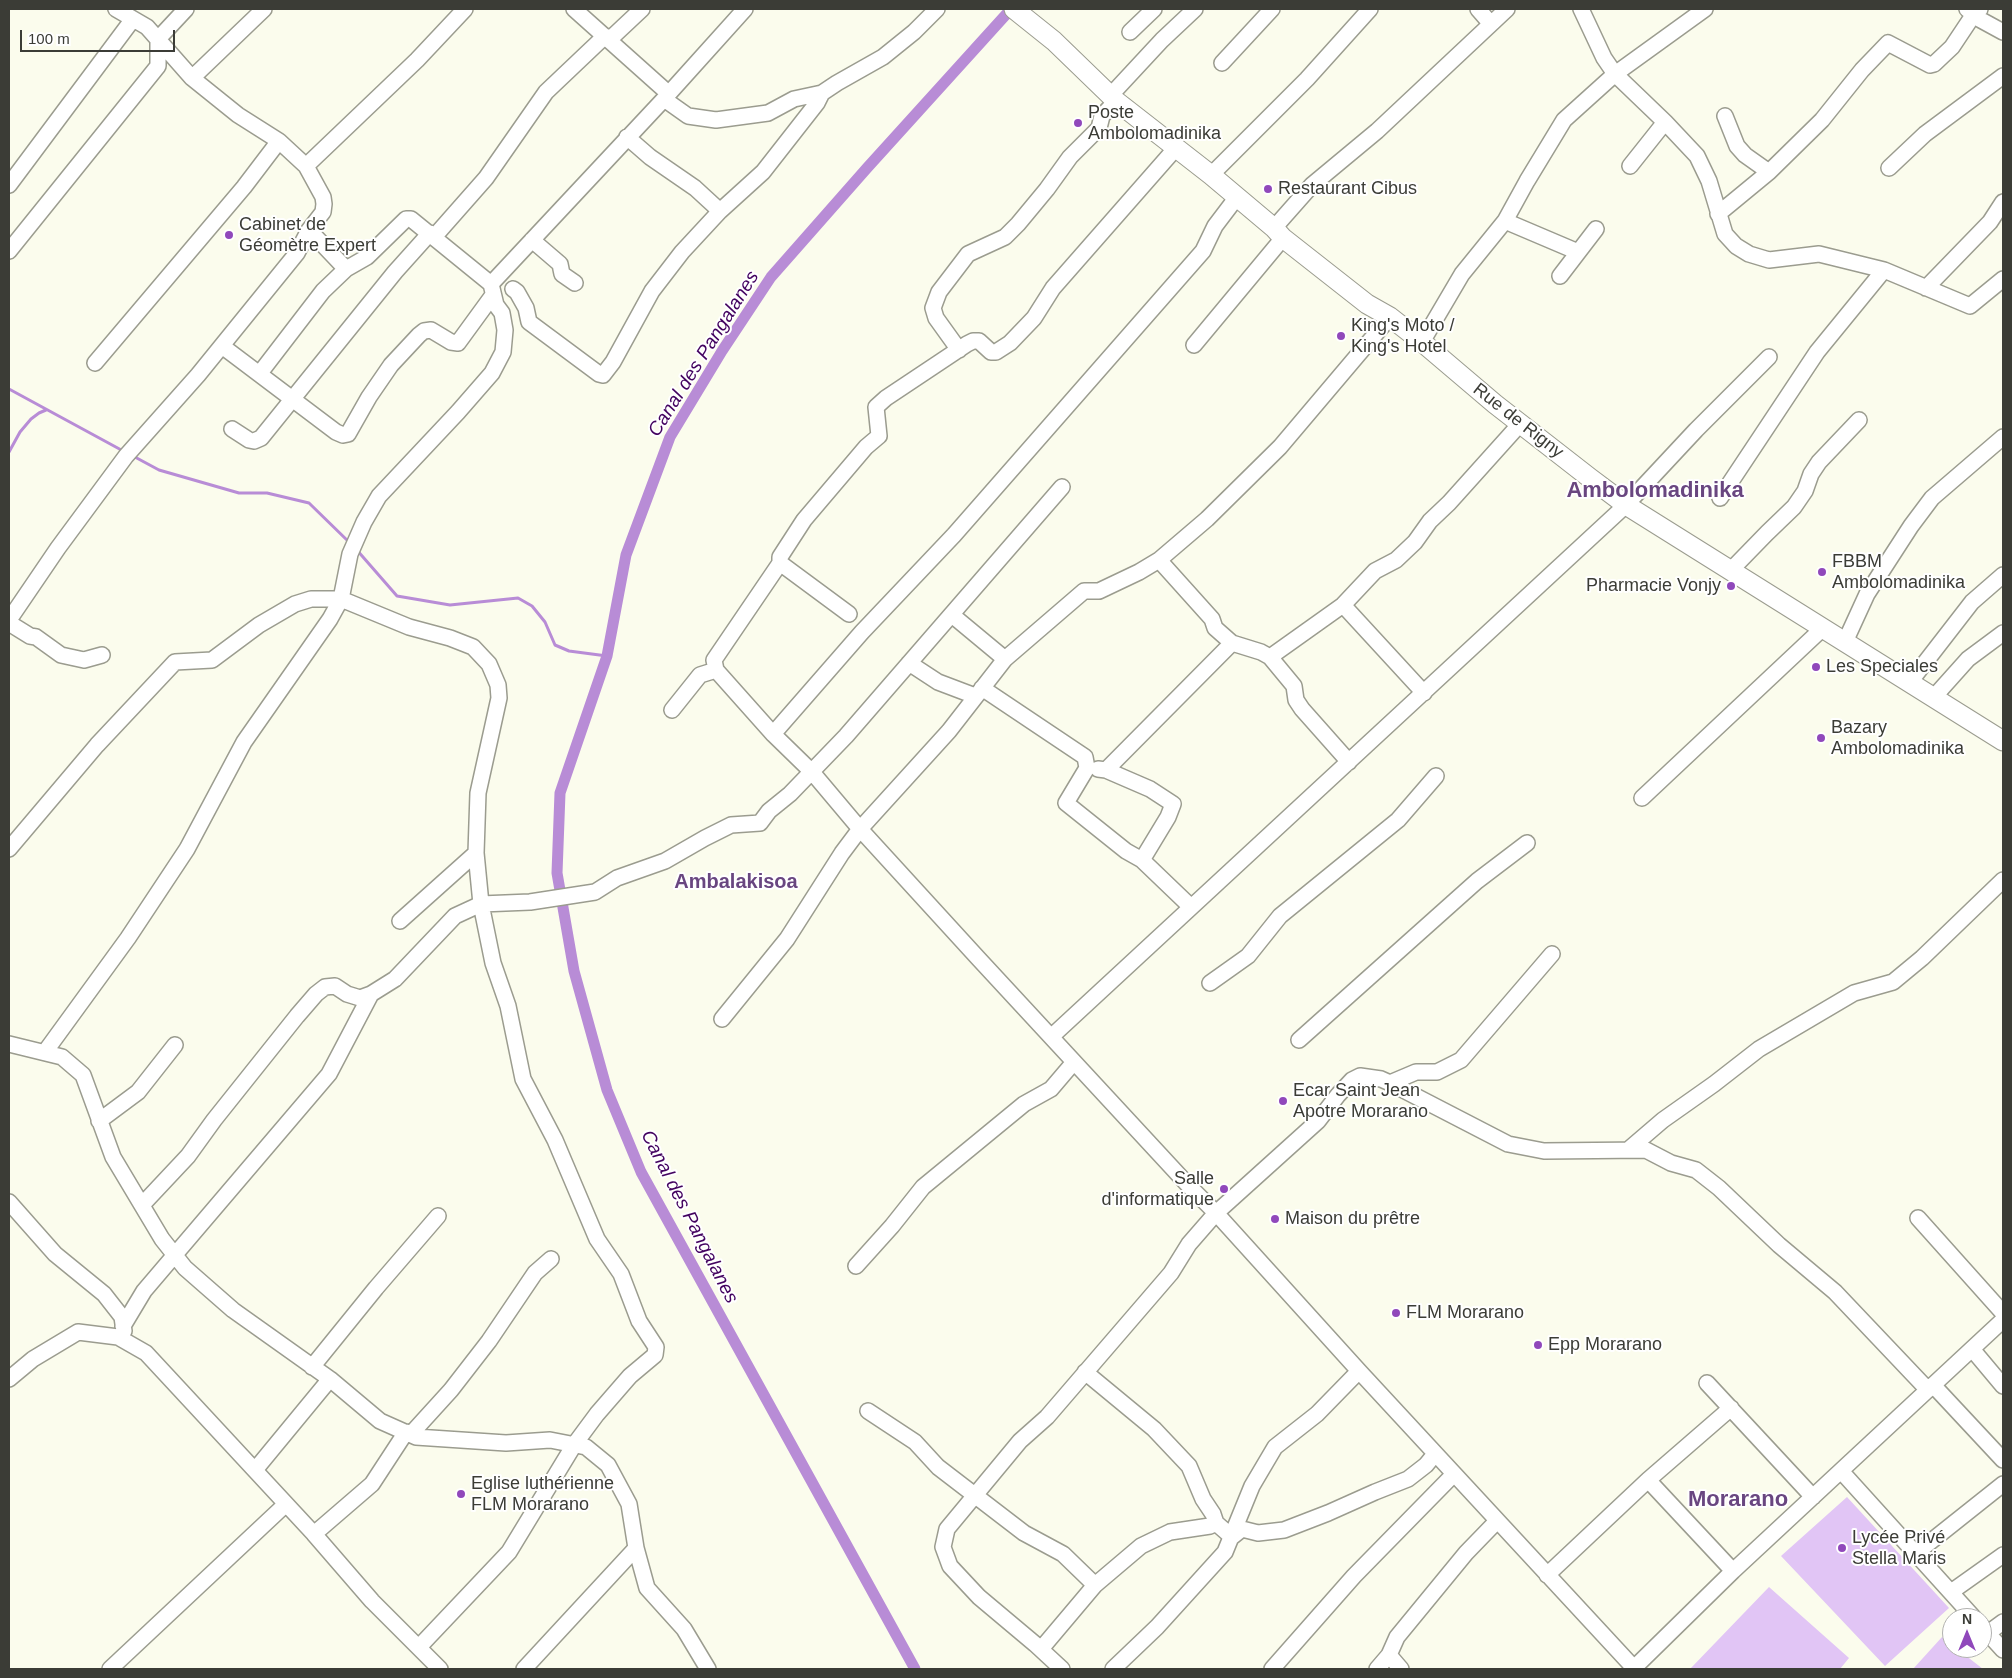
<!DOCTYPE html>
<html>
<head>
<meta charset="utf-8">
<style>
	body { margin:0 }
	#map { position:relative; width:2012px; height:1678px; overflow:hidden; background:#fbfced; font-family:Helvetica,sans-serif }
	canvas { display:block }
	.frame { position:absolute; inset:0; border:10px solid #3b3c36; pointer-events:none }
	.north { position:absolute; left:1942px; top:1608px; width:50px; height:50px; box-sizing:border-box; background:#fff; border:1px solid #b1b1af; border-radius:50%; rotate:0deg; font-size:14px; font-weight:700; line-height:20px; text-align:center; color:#3b3c36 }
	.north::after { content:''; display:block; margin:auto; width:18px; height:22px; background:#9048bb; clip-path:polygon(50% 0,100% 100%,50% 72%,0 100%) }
	.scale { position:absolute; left:20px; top:30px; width:155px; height:22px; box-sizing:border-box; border:2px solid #3b3c36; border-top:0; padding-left:6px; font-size:15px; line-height:18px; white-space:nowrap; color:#3b3c36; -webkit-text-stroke:4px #fff; paint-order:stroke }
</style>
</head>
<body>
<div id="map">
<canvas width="2012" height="1678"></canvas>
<div class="frame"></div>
<div class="north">N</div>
<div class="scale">100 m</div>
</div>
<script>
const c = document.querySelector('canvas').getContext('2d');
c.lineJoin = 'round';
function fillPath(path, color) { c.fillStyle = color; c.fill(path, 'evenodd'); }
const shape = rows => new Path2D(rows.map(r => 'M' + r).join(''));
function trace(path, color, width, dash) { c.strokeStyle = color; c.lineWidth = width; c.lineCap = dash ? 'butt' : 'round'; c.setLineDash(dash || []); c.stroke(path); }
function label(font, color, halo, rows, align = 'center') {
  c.font = font + ' Helvetica,sans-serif'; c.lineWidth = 4; c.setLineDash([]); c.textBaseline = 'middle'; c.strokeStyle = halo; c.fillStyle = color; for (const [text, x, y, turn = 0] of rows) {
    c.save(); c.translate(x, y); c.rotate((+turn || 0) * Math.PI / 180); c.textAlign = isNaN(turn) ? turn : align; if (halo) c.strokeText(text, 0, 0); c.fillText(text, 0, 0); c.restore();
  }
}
fillPath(shape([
	[1847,1497,1949,1608,1885,1666,1781,1556],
	[1769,1587,1849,1658,1840,1669,1690,1669],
	[1942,1637,1952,1645,1952,1648,1956,1648,1983,1669,1913,1669]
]), '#e1c5f5');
trace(shape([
	[9,389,125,452],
	[9,452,20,432,31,419,39,413,46,410],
	[133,456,159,470,239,493,267,493,309,503,350,543],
	[356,549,397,596,450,605,518,598,532,606,545,622,555,645,569,651,607,656]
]), '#b88cd6', 3);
trace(shape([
	[915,1669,641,1172,607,1090,574,971,557,873,560,793,607,656,626,555,670,437,722,351,771,277,867,168,1011,9]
]), '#b88cd6', 11);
const minor = shape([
	[116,9,147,27,192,78,238,115,279,141],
	[574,9,668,93],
	[1478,9,1491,24],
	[1581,9,1604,58,1615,74,1665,122,1697,156,1709,181,1725,234,1736,246,1749,254,1769,260,1819,254,1884,270,1970,306,2003,279],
	[1967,9,1981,20,2003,32],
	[1130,32,1154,9],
	[609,40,642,9],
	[1222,63,1272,9],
	[192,78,264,9],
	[1110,96,1162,40,1195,9],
	[664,99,688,116,716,120,768,113,794,99,822,93],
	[1725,116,1737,146,1745,155,1769,172],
	[627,137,650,157,695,188,720,211],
	[1175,149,1053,288,1034,318,1010,343,996,352,991,352,979,341,973,341,967,344,886,398,876,407,879,436,866,447,804,520,780,557,780,563,714,660,716,670,773,734,812,772,860,829,977,957,1189,1186,1216,1213,1359,1371,1634,1668],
	[306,166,417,60,465,9],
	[1630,166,1665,122],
	[1889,168,1925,134,2003,76],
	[1211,175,1307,79,1370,9],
	[9,185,133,19],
	[1718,214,1769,172,1822,120,1862,70,1888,43,1930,65,1934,64,1952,47,1974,14,1980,9],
	[1505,221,1578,252],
	[1274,228,1312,185,1377,131,1507,9],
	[309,230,346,269,367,257,406,219,411,219,491,284],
	[434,237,486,178,546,92,605,36],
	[532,240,560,264,562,274,575,283],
	[9,251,158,66,158,39,186,9],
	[1560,276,1596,229],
	[1926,288,1990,222,2003,202],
	[513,289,517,292,526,308,529,322,599,374,603,375,613,362,652,291,682,252,720,211,763,172,817,103,822,93,837,83,883,57,914,32,937,9],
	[1422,342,1462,274,1505,221,1527,181,1564,120,1615,74,1705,9],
	[1194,345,1283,238],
	[222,346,336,432,343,435,348,434,369,397,391,365,419,335,424,331,431,330,451,342,458,343,493,295],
	[959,350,936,318,933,308,939,292,968,254,1005,237,1018,224,1047,189,1070,157,1099,128,1102,116,1116,101],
	[260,373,323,291,346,269],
	[232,429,249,440,254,441,261,438,395,272,430,233],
	[1720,498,1817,352,1884,270],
	[1159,560,1212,619,1215,628,1232,643,1261,652,1270,657,1294,686,1296,700,1302,709,1349,762],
	[780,563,849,614],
	[1731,570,1767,533,1794,507,1805,491,1811,474,1819,462,1859,420],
	[1343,605,1424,693],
	[952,615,1005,659],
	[9,620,58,548,126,456,198,375,297,253,309,230,323,212,324,204,323,197,306,166,279,141,244,187,95,363],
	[9,623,30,636,36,637,61,655,84,660,102,655],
	[1845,642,1867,594,1911,526,1932,498,2003,437],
	[1270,657,1343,605,1375,571,1396,560,1415,542,1430,521,1449,503,1520,424],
	[909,663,938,682,975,696],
	[1910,682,1972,602,2003,575],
	[982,688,1085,757,1087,768,1066,803,1126,851,1142,860,1191,907],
	[1934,697,1968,659,2003,633],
	[672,710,700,675,716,670],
	[773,734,862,632,954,535,1203,251,1215,226,1237,197],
	[1098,769,1106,770,1150,789,1173,804,1168,817,1142,860],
	[1106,770,1232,643],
	[1642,798,1823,628],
	[9,849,97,745,175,662,212,660,259,625,295,604,311,599,341,599,409,627,450,638,473,647,489,664,498,685,499,698,478,793,476,853,481,904,493,963,508,1006,523,1079,555,1140,597,1239,621,1274,639,1321,656,1347,655,1355,630,1376,597,1414,574,1445,509,1552,419,1647],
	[400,921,476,853],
	[1210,983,1248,956,1280,916,1398,820,1436,776],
	[722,1019,787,939,842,853,860,829,949,731,1005,659,1084,591,1099,591,1139,572,1159,560,1207,519,1280,447,1390,317],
	[1051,1037,1626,505,1696,430,1769,357],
	[1299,1040,1477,881,1527,843],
	[9,1044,62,1057,83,1075,113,1157,162,1239,185,1268,233,1310,330,1379,380,1421,416,1437,506,1443,550,1440,586,1447,608,1465,629,1504,636,1548,647,1588,684,1629,708,1669],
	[45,1052,128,938,187,849,244,742,330,619,341,599,350,554,364,522,379,496,458,412,492,373,503,352,505,330,502,313,496,305,491,284,664,99,745,9],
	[1390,1083,1416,1072,1437,1072,1461,1060,1552,954],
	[99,1121,138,1092,175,1045],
	[1628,1150,1663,1120,1714,1084,1759,1049,1854,993,1893,982,1922,958,2003,880],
	[9,1202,55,1254,104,1294,122,1317,124,1331],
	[142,1205,188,1156,214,1120,297,1016,316,994,325,987,335,986,347,994,360,998,371,994,395,979,455,916,481,904,530,902,595,892,617,878,665,861,705,838,731,825,760,823,769,811,790,794,846,736,1062,487],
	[1918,1218,2003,1313],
	[856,1266,892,1226,923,1187,1024,1104,1051,1089,1074,1062],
	[123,1326,144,1291,329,1074,371,994],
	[1972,1349,2003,1386],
	[312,1367,376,1288,438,1216],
	[1085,1372,1154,1429,1189,1466,1203,1499,1213,1514,1216,1523,1232,1537,1242,1529,1258,1533,1284,1530,1328,1513,1375,1492,1408,1479,1426,1465,1435,1454],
	[9,1379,33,1359,78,1332,118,1337,146,1353,314,1534,372,1601,440,1669],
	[1707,1383,1813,1497],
	[1933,1385,2003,1460],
	[868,1411,915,1442,938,1467,1024,1533,1063,1554,1095,1585],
	[411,1434,451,1390,489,1341,535,1273,551,1259],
	[255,1470,330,1379],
	[1841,1471,1974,1618],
	[1648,1480,1733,1571],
	[314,1534,372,1484,406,1432],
	[1915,1554,2003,1484],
	[1547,1575,1648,1480,1731,1408],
	[1951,1592,2003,1555],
	[1982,1627,2003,1650],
	[1988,1633,2003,1622],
	[1041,1649,1095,1585,1141,1546,1170,1532,1210,1526,1216,1523],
	[1389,1655,1397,1637,1466,1553,1497,1521],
	[110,1669,286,1504],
	[524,1669,636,1548],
	[1062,1669,1035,1644,979,1597,950,1566,943,1547,947,1529,1020,1441,1047,1417,1171,1273,1189,1244,1216,1213,1318,1121,1338,1095,1352,1080,1360,1076,1381,1079,1390,1083,1508,1144,1544,1151,1646,1150,1671,1163,1696,1170,1719,1188,1779,1245,1835,1292,1928,1390],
	[1113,1669,1157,1627,1225,1552,1252,1486,1275,1447,1317,1414,1359,1371],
	[1272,1669,1354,1576,1454,1474],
	[1377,1669,1389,1655,1401,1669],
	[1633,1669,1733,1571,2003,1320]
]);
const major = shape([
	[1014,9,1054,41,1116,101,1211,175,1274,228,1283,238,1367,304,1390,317,1422,342,1495,404,1590,478,1626,505,2003,741]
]);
trace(minor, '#9b9c8f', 18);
trace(major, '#9b9c8f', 21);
trace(minor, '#fff', 15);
trace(major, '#fff', 19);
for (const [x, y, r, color] of [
	[1078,123,5,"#9048bb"],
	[1268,189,5,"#9048bb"],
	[229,235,5,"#9048bb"],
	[1341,336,5,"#9048bb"],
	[1822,572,5,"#9048bb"],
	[1731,586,5,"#9048bb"],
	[1816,667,5,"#9048bb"],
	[1821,738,5,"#9048bb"],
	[1283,1101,5,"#9048bb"],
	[1224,1189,5,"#9048bb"],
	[1275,1219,5,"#9048bb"],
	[1396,1313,5,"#9048bb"],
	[1538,1345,5,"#9048bb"],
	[461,1494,5,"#9048bb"],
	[1842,1548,5,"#9048bb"]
]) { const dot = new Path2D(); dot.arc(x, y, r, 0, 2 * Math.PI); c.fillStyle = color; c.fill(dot); trace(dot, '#fff', 2); }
label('18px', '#3b3c36', '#fff', [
	["Poste",1088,113],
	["Ambolomadinika",1088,134],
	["Restaurant Cibus",1278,189],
	["Cabinet de",239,225],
	["Géomètre Expert",239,246],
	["King's Moto /",1351,326],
	["King's Hotel",1351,347],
	["FBBM",1832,562],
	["Ambolomadinika",1832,583],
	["Pharmacie Vonjy",1721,586,"right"],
	["Les Speciales",1826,667],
	["Bazary",1831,728],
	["Ambolomadinika",1831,749],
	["Ecar Saint Jean",1293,1091],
	["Apotre Morarano",1293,1112],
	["Salle",1214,1179,"right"],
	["d'informatique",1214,1200,"right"],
	["Maison du prêtre",1285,1219],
	["FLM Morarano",1406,1313],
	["Epp Morarano",1548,1345],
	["Eglise luthérienne",471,1484],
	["FLM Morarano",471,1505],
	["Lycée Privé",1852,1538],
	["Stella Maris",1852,1559]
], 'left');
label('18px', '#3b3c36', '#fff', [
	["Rue de Rigny",1518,421,38]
]);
label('italic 19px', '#430360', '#fff', [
	["Canal des Pangalanes",704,354,-58],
	["Canal des Pangalanes",689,1217,63]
]);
label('bold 20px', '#694680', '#fff', [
	["Ambalakisoa",736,882]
]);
label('bold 22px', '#694680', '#fff', [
	["Ambolomadinika",1655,491],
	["Morarano",1738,1500]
]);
</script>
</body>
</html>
